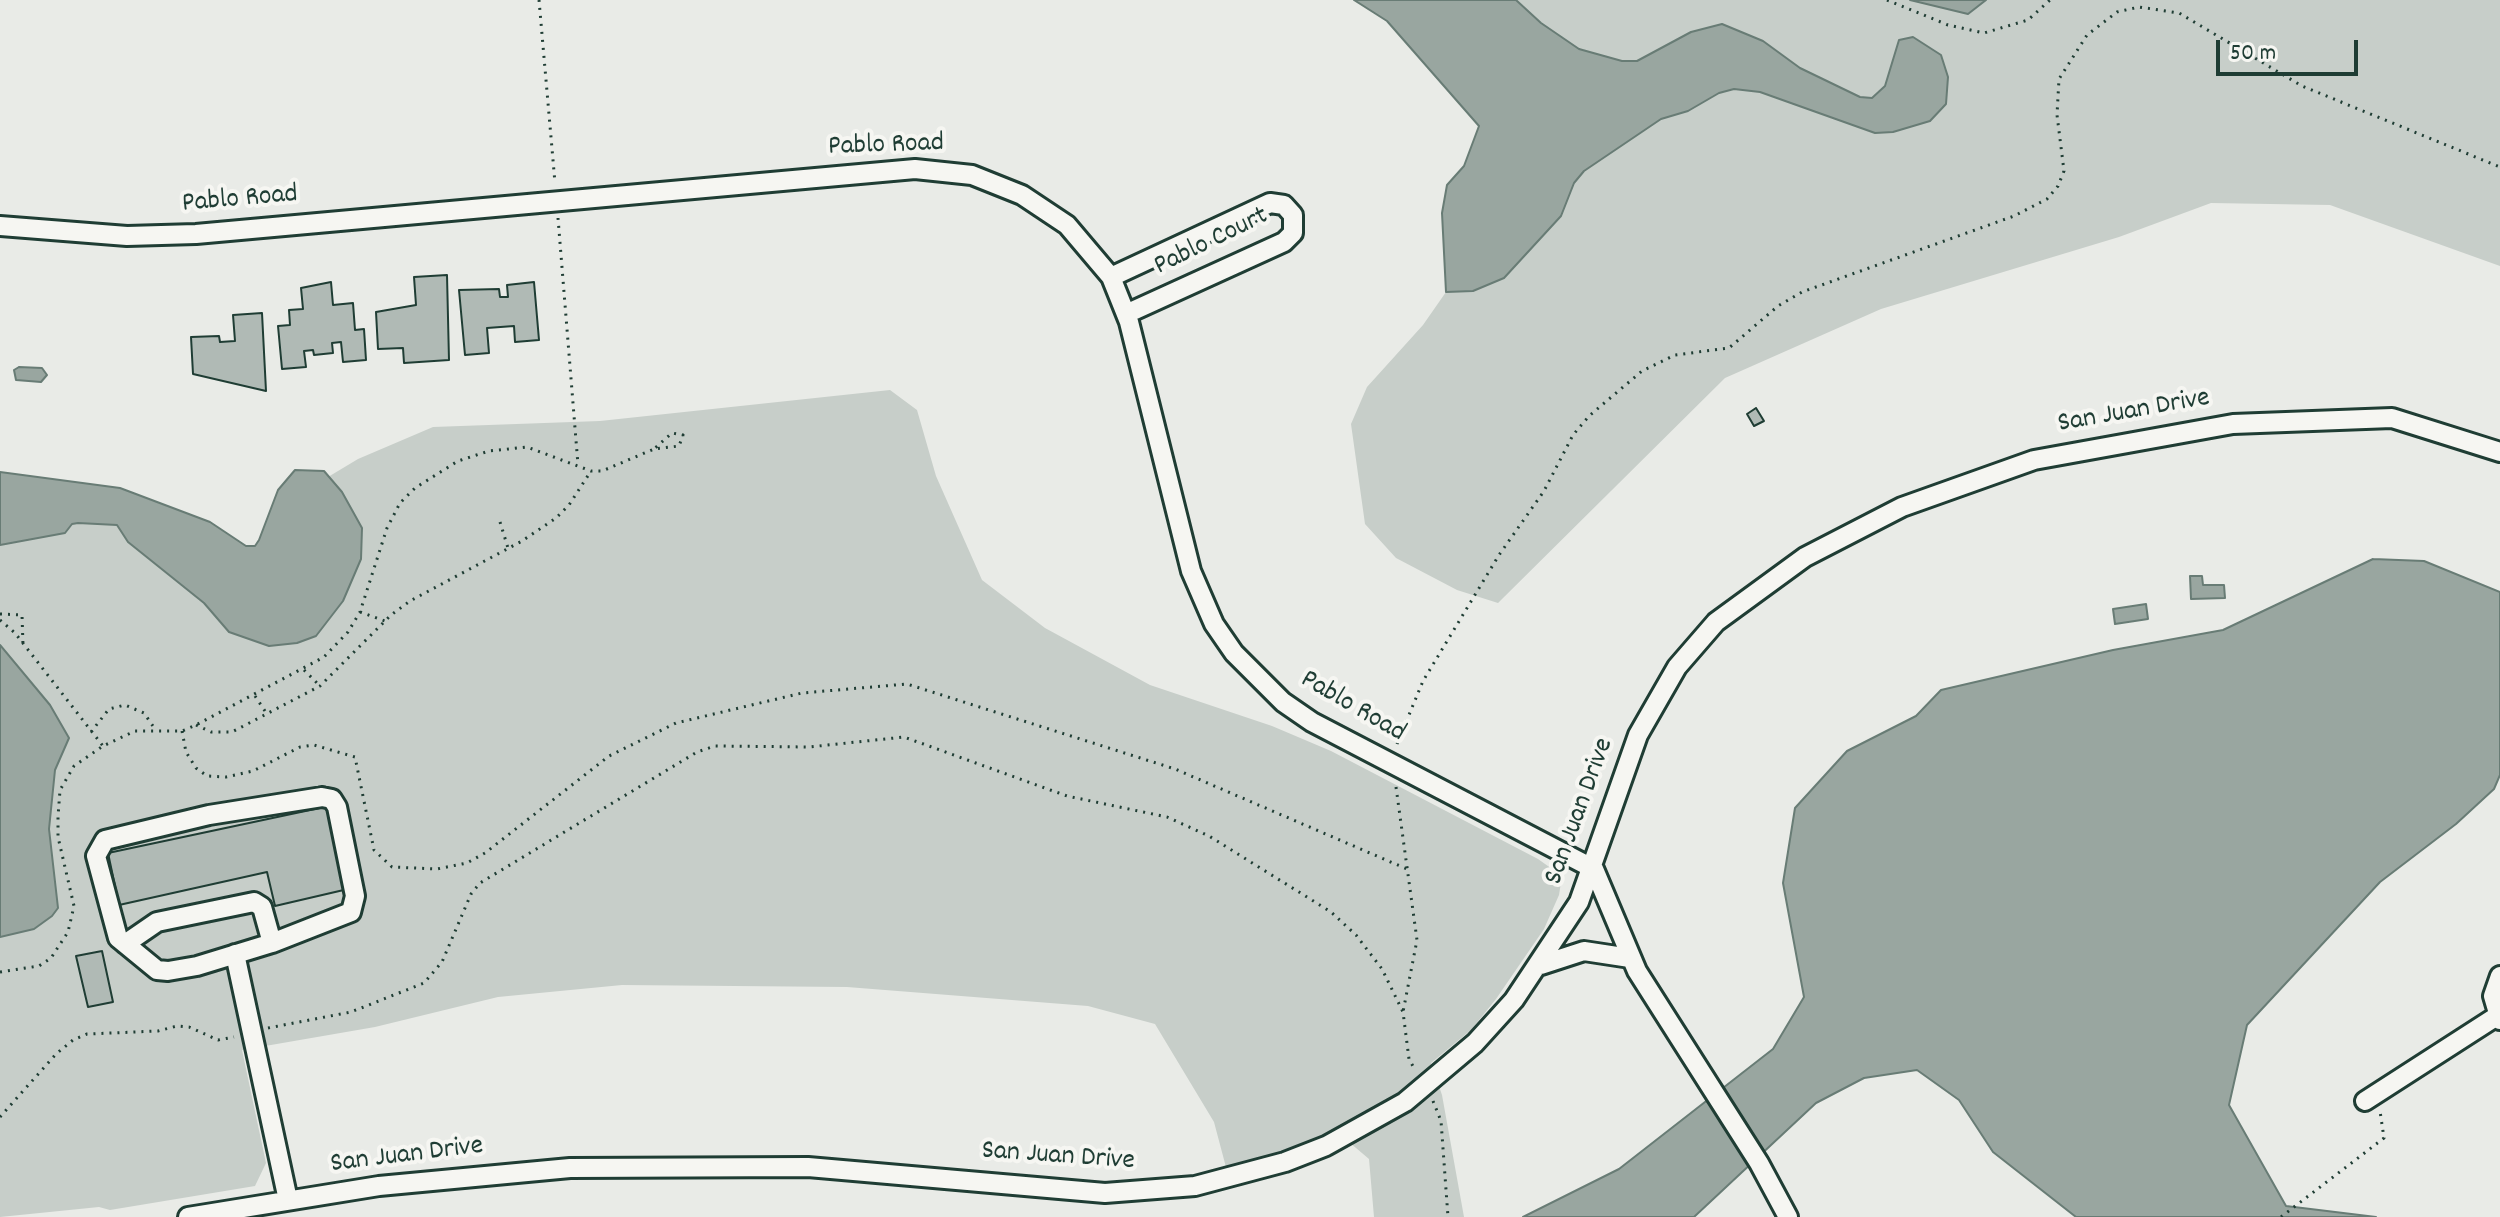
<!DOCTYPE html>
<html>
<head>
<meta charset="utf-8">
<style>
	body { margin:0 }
	#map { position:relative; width:2500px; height:1217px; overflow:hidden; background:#e9ebe7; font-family:Dekko,sans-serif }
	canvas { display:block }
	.scale { position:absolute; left:2216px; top:40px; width:142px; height:36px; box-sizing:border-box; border:4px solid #1f3d34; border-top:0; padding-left:10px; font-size:24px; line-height:28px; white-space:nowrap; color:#1f3d34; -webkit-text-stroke:6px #f6f6f2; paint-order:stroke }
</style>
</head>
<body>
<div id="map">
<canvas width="2500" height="1217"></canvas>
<div class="scale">50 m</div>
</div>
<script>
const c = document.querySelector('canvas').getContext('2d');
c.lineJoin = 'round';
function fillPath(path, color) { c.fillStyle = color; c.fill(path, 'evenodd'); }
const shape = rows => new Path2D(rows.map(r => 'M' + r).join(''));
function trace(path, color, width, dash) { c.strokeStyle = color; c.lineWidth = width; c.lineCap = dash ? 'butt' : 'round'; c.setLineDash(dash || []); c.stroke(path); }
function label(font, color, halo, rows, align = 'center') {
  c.font = font + ' Dekko,sans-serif'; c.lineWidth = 8; c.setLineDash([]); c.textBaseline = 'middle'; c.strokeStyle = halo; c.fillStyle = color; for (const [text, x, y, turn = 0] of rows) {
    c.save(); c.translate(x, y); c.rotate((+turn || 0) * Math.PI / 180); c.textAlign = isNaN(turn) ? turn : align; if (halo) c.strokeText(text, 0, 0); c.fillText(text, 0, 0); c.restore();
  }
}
fillPath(shape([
	[1354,0,2500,0,2500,266,2330,205,2211,203,2119,237,1881,309,1725,378,1498,603,1457,590,1396,558,1365,524,1351,424,1367,387,1423,325,1446,292,1442,213,1447,185,1464,166,1479,126,1387,21],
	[890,390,917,410,936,476,982,580,1045,628,1150,685,1272,726,1331,751,1538,859,1562,876,1559,895,1544,929,1496,999,1471,1030,1431,1063,1442,1095,1464,1217,1374,1217,1369,1159,1336,1131,1227,1171,1214,1122,1155,1024,1088,1006,847,987,622,985,498,997,375,1027,242,1050,266,1163,255,1186,110,1210,99,1207,0,1217,0,472,120,488,210,522,246,546,255,546,259,540,278,490,295,470,324,471,328,477,358,459,433,427,600,421]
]), '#c7cec9');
const water = shape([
	[1354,0,1516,0,1541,23,1579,49,1622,61,1637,61,1691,32,1722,24,1763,41,1800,68,1860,97,1872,98,1885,86,1899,40,1913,37,1941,55,1948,77,1946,104,1930,121,1893,132,1875,133,1760,92,1734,89,1719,93,1688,111,1661,119,1584,171,1574,183,1561,216,1504,278,1473,291,1446,292,1442,213,1447,185,1464,166,1479,126,1387,21,1354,0],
	[1910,0,1986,0,1968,14,1910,0],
	[19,367,42,368,47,375,41,382,16,380,14,370,19,367],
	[295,470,324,471,342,492,362,528,361,559,343,601,316,636,297,643,269,646,229,632,204,603,128,542,117,525,78,523,72,524,65,533,0,545,0,472,120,488,210,522,246,546,255,546,259,540,278,490,295,470],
	[2373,559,2424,561,2500,592,2500,775,2494,789,2456,824,2380,882,2247,1025,2229,1105,2286,1206,2376,1217,2076,1217,1993,1152,1959,1100,1917,1070,1864,1078,1816,1103,1694,1217,1523,1217,1619,1169,1773,1049,1804,997,1783,883,1795,808,1847,751,1916,716,1941,690,2113,650,2223,630,2373,559],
	[2190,576,2202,576,2203,585,2224,585,2225,598,2191,599,2190,576],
	[2146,604,2148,619,2115,624,2113,609,2146,604],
	[0,645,50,705,69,738,55,770,49,829,58,908,52,916,34,929,0,937,0,645]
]);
fillPath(water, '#99a6a0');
trace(water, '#687c75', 2);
const building = shape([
	[447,275,449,360,404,363,403,348,378,349,376,312,416,305,414,277,447,275],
	[331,282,333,305,353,303,355,330,364,329,366,360,343,362,341,342,332,343,333,353,314,355,313,350,304,351,306,367,282,369,278,326,290,325,289,310,303,309,301,288,331,282],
	[534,282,539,340,515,342,514,326,487,328,489,353,465,355,459,290,499,289,500,297,508,297,507,285,534,282],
	[262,313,266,391,193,374,191,337,219,336,220,342,235,341,233,315,262,313],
	[1756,408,1764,421,1754,426,1747,414,1756,408],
	[329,806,348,889,275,906,267,872,119,905,108,853,329,806],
	[102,951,113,1002,88,1007,76,956,102,951]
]);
fillPath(building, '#b0bab5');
trace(building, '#1f3d34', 2);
const minor = shape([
	[0,226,127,236,196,234,915,169,972,175,1022,195,1067,225,1111,277,1129,322,1191,571,1214,624,1234,653,1283,702,1312,722,1594,869,1637,971,1759,1163,1788,1217],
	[1111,277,1270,203,1284,205,1293,215,1293,233,1284,242,1126,314],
	[322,797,332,799,337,807,355,896,351,912,272,943,197,966,168,971,157,970,118,938,96,856,105,840,209,815,322,797],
	[125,944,157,922,254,902,262,907,272,943],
	[235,954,288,1200],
	[1541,965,1584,951,1630,958],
	[2500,976,2493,996,2500,1020],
	[2365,1101,2497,1016],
	[188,1217,379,1186,570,1168,808,1167,1105,1193,1195,1186,1285,1162,1326,1146,1405,1102,1475,1043,1514,1000,1579,902,1638,735,1677,667,1716,622,1805,557,1902,507,2034,460,2233,424,2392,418,2500,452]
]);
trace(minor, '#1f3d34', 24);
trace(shape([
	[539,0,555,183],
	[1887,0,1948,25,1984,33,2028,20,2050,0],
	[558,218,578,465],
	[500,522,508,548],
	[360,612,385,621],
	[0,614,22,615,23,645],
	[0,620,15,633,103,746],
	[304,670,320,686],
	[255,696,267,714],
	[196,725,211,732,232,732,320,686,391,615,410,601,522,541,556,518,569,505,591,471],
	[182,731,186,752,196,768,207,776,226,777,253,771,300,747,314,745,355,757,374,850,392,867,437,869,467,863,485,853,609,756,676,723,802,693,907,684,1175,769,1407,869],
	[91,732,109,709,125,705,144,713,155,729],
	[1397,744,1423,681,1499,555,1544,491,1573,435,1589,416,1642,371,1675,355,1729,348,1778,306,1802,292,2014,216,2047,199,2058,186,2064,171,2057,115,2059,79,2087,35,2117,12,2139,7,2179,13,2302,86,2500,167],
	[1396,787,1417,940,1403,1012],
	[0,972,39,966,51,958,68,932,74,906,58,837,58,817,60,790,74,766,103,746,135,731,182,731,196,725,324,657,348,632,360,612,387,528,400,503,415,488,458,461,489,451,527,447,591,471,602,471,654,449,679,446,683,435,672,433,654,449],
	[268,1028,351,1012,424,983,442,962,471,894,480,883,697,752,715,746,809,747,904,737,1067,796,1167,817,1209,836,1331,912,1356,935,1382,969,1403,1012,1409,1059,1415,1070],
	[1433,1101,1441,1121,1448,1217],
	[0,1117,56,1054,73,1040,87,1034,158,1031,177,1026,189,1027,218,1040,234,1037],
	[2281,1217,2384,1138,2380,1111]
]), '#1f3d34', 3, [2, 6]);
trace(minor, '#f6f6f2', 18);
label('28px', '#1f3d34', '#f6f6f2', [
	["Pablo Road",886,147,-2],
	["Pablo Road",240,201,-5],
	["Pablo Court",1212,243,-26],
	["San Juan Drive",2134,413,-10],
	["Pablo Road",1352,708,30],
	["San Juan Drive",1581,812,-70],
	["San Juan Drive",407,1157,-7],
	["San Juan Drive",1058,1158,4]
]);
</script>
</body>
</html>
